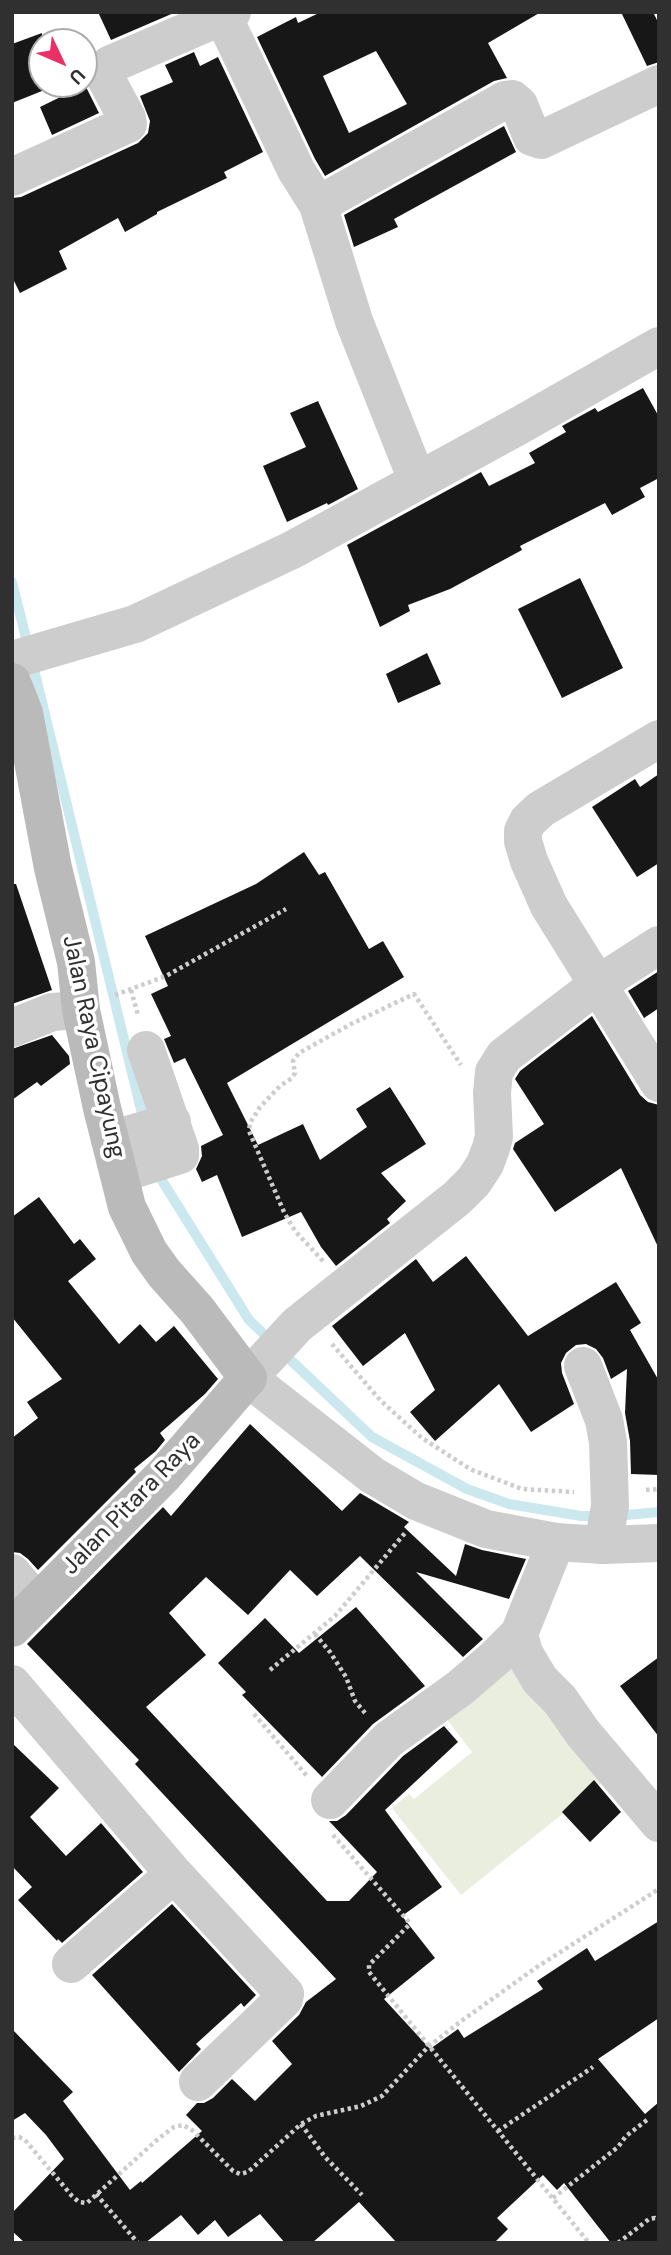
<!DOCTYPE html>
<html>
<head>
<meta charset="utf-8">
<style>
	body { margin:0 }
	#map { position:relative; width:671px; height:2255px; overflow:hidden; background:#fff; font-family:"DM Sans",sans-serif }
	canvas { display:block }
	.frame { position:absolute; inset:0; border:14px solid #303030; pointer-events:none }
	.north { position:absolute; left:28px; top:28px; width:70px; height:70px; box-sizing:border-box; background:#fff; border:2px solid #acacac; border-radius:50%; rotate:134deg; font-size:19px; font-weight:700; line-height:28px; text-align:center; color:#303030 }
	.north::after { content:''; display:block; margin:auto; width:24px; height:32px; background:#eb2f67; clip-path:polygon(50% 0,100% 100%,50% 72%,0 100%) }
</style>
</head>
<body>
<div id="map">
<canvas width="671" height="2255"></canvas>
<div class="frame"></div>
<div class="north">U</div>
</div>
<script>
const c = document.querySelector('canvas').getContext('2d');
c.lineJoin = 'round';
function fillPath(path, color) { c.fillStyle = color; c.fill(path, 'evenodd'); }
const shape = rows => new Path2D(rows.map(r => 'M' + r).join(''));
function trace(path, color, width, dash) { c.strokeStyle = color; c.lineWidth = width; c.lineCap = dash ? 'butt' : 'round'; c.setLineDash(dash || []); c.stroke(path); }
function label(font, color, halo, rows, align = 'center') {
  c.font = font + ' "DM Sans",sans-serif'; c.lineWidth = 7; c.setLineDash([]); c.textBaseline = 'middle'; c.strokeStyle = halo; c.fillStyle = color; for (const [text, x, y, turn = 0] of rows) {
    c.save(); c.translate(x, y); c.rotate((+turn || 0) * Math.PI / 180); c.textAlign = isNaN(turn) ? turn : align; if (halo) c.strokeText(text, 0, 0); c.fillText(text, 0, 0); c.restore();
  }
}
fillPath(shape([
	[512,1664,605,1780,461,1895,392,1808,409,1794,414,1799,472,1752,445,1717]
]), '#eaeede');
trace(shape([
	[12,582,28,646],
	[32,661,144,1122],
	[156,1171,249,1320,270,1340],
	[281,1351,372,1437,467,1489,509,1504,581,1516,600,1516],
	[615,1516,659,1512]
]), '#cae8ee', 10);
fillPath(shape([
	[98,12,176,12,111,40],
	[321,12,541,12,488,43,507,78,494,81,325,176,315,159,257,37,296,17,298,23],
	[376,51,407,104,349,133,323,76],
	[621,12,653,12,659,24,659,62,647,66],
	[42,33,42,91,12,103,12,44],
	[194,52,200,66,218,57,263,152,224,172,227,178,157,212,157,214,125,232,118,218,59,251,67,269,20,293,12,277,12,198,21,197,138,143,148,133,150,121,140,96,173,82,165,65],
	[85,85,99,113,52,135,40,107],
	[504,126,516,152,394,219,398,227,354,247,344,215],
	[643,388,659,417,659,478,640,488,645,497,612,515,605,503,520,546,522,550,450,589,408,605,410,611,380,627,347,545,481,472,489,486,535,463,529,453,566,432,562,426,595,408,598,412],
	[318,401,358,489,328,505,327,503,287,522,263,466,306,447,290,413],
	[580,578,623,668,562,698,518,609],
	[427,653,441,684,398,703,386,674],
	[659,774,659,863,637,877,592,807,635,779,640,787],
	[304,852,319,875,325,872,369,949,383,941,404,977,227,1083,258,1145,303,1124,320,1160,367,1127,356,1109,390,1087,426,1144,381,1173,406,1201,387,1219,390,1223,336,1266,321,1247,301,1212,242,1237,217,1175,202,1182,196,1169,202,1156,201,1146,223,1135,185,1058,174,1063,164,1039,171,1036,151,994,168,986,145,936,256,884],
	[12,884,16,884,52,990,12,1004],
	[659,971,659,1008,644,1018,628,991],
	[592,1016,640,1095,648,1102,659,1105,659,1249,621,1168,555,1212,513,1149,515,1143,544,1124,515,1079,520,1071],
	[52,1035,69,1056,70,1064,41,1086,37,1082,12,1100,12,1049],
	[39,1197,74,1244,80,1239,96,1259,68,1281,119,1344,140,1324,156,1342,174,1326,218,1379,205,1394,160,1433,165,1440,156,1451,134,1469,136,1472,38,1570,28,1559,20,1553,12,1552,12,1438,38,1418,27,1402,62,1379,12,1317,12,1217],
	[466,1256,528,1336,616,1282,641,1323,630,1330,659,1381,659,1475,631,1474,630,1441,625,1413,627,1369,611,1379,603,1358,596,1349,586,1344,576,1345,566,1353,561,1363,562,1373,574,1404,531,1432,499,1384,435,1441,410,1412,435,1390,405,1333,363,1366,332,1326,416,1259,433,1282],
	[250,1424,342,1511,360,1493,409,1522,404,1527,456,1576,465,1544,482,1550,526,1559,509,1599,416,1572,483,1639,463,1657,360,1556,317,1596,290,1570,248,1615,206,1577,169,1613,206,1655,146,1707,327,1901,349,1901,377,1872,329,1821,337,1821,346,1815,403,1756,444,1726,458,1742,385,1810,442,1887,402,1916,435,1958,384,1999,430,2049,458,2029,464,2038,543,1989,537,1981,587,1948,595,1961,659,1921,659,2018,598,2059,645,2114,659,2102,659,2243,611,2243,564,2183,557,2190,543,2175,497,2218,508,2229,494,2243,397,2243,359,2202,312,2243,285,2243,260,2214,228,2237,215,2220,198,2235,181,2215,145,2243,25,2243,12,2231,12,2213,64,2159,46,2135,25,2113,12,2121,12,2029,73,2092,63,2101,130,2190,141,2181,142,2183,202,2131,186,2115,197,2103,204,2103,213,2098,232,2079,255,2101,292,2064,272,2041,299,2015,306,2002,336,1979,135,1764,139,1760,27,1644,163,1507,171,1516],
	[356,1607,425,1686,373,1724,322,1777,242,1695,246,1692,218,1663,265,1618,299,1653],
	[659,1657,659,1737,620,1686],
	[12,1743,59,1788,30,1817,66,1856,101,1823,143,1872,62,1943,58,1939,57,1941,18,1900,32,1887,12,1866],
	[594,1780,621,1812,590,1842,562,1812],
	[172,1904,256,1995,244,2007,241,2003,196,2044,201,2049,179,2072,92,1975]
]), '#171717');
trace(shape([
	[131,990,138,1015],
	[115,995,166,976,286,909],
	[323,1261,295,1231,284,1212,249,1131,250,1123,260,1107,280,1086,292,1078,295,1073,293,1061,299,1053,353,1023,414,994,461,1065],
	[332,1344,380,1400,422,1438,470,1469,522,1489,574,1492],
	[646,1490,659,1489],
	[315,1634,330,1652,346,1677,355,1701,365,1713],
	[270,1670,335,1616,405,1533],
	[254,1714,307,1776],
	[333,1835,408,1921,409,1925,369,1965,369,1972,589,2243],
	[301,2124,325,2157,362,2195],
	[498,2131,593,2067],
	[12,2138,19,2137,25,2140,72,2196,79,2202,87,2203,158,2139,174,2127,183,2125,192,2130,233,2171,240,2174,248,2172,301,2124,316,2116,361,2106,382,2096,428,2047,460,2022,537,1967,659,1889],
	[96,2194,138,2243],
	[553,2198,618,2147,626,2136,647,2120],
	[618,2243,649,2219,655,2218,659,2220]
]), '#cdcdcd', 4.5, [3.5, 3.5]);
trace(shape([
	[221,12,296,170,318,205,354,321,417,480],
	[12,177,128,124,127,118,105,77,105,69,109,65,232,12],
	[318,205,505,100,512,99,519,105,532,137,541,140,659,84],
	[12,660,135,624,292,550,522,424,659,346],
	[659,739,541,809,528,821,523,831,523,841,529,861,549,906,659,1083],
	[12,1028,52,1012,81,1010],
	[110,1140,172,1122],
	[120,1174,180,1155,180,1149,146,1050],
	[583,1366,604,1420,608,1442,610,1506,603,1545],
	[248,1378,297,1325,457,1198,474,1181,485,1164,491,1148,494,1137,492,1093,494,1072,504,1056,597,985,659,945],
	[556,1542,519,1634,524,1653,540,1680,560,1700,583,1733,659,1823],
	[12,1573,36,1602],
	[12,1684,174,1874,285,1994,284,1999,198,2082],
	[330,1800,389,1739,460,1688,495,1658,519,1634],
	[71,1964,174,1874]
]), '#cdcdcd', 38);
trace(shape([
	[248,1378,372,1475,416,1501,486,1529,556,1542,603,1545,659,1543]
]), '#cdcdcd', 38);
trace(shape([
	[12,682,24,713,53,868,76,962,81,1010,102,1108,127,1207,149,1252,164,1273,197,1310,248,1378,164,1475,12,1628]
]), '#bababa', 38);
label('24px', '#303030', '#fff', [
	["Jalan Raya Cipayung",93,1047,78],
	["Jalan Pitara Raya",132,1504,-46]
]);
</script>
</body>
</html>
